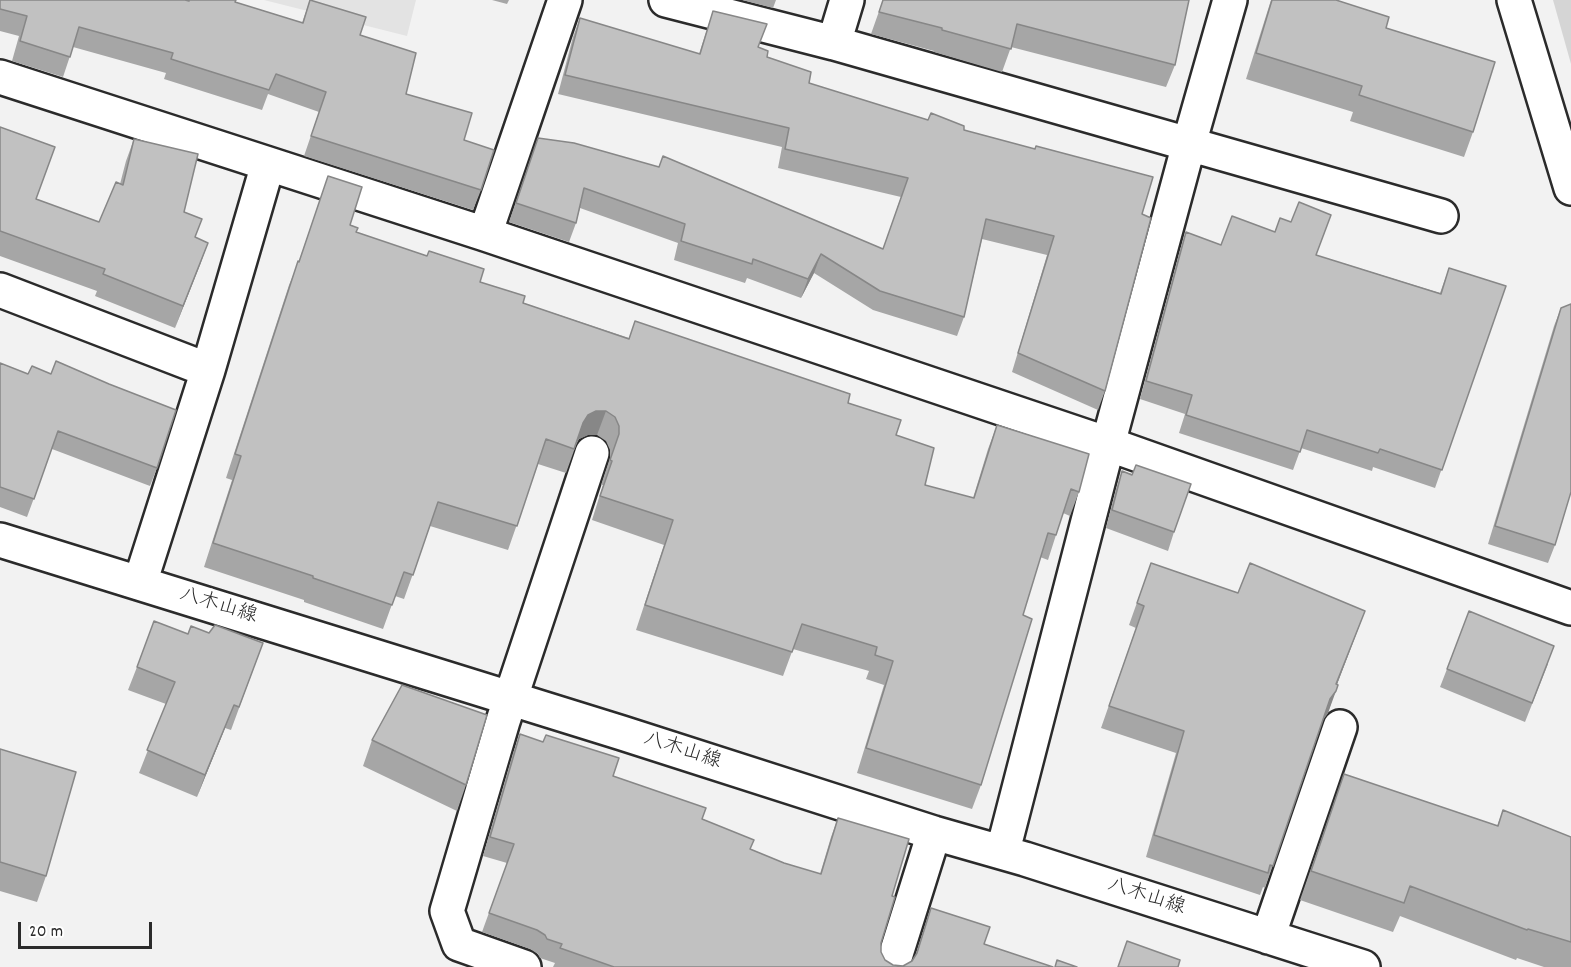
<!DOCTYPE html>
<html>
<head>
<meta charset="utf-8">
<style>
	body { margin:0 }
	#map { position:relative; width:1571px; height:967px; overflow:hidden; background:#f2f2f2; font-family:Dekko,sans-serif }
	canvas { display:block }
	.scale { position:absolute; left:18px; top:922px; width:134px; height:27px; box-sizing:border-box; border:3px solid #2b2b2b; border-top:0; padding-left:8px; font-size:18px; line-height:21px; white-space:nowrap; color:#2b2b2b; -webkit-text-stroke:4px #fff; paint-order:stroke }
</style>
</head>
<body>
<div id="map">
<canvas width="1571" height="967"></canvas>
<div class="scale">20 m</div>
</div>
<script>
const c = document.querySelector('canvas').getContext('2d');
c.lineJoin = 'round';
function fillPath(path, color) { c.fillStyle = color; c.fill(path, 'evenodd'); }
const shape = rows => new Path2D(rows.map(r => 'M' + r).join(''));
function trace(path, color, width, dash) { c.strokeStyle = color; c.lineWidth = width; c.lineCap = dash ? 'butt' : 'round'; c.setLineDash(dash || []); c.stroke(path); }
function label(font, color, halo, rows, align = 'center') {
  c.font = font + ' Dekko,"Klee One",sans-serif'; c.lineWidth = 5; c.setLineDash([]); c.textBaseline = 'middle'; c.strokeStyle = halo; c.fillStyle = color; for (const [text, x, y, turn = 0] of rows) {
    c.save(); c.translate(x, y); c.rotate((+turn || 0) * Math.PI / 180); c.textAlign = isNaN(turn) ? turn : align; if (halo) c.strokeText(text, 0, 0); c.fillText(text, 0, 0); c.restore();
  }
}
fillPath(shape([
	[264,0,416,0,407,36]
]), '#e3e3e3');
fillPath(shape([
	[1553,0,1571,0,1571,64]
]), '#d5d5d5');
const minor = shape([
	[666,0,834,43,1441,216],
	[1514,0,1571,188],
	[834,43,847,0],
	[0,77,485,234,1108,444,1571,608],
	[485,234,565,0],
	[0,290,208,370],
	[0,540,622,733,934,833,1025,859,1363,967],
	[140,583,208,370,268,164],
	[1001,852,1007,835,1108,444,1189,144,1230,0],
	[1268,937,1340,727],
	[524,967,459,944,447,911,503,721,592,453],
	[892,967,934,833]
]);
trace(minor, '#2b2b2b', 38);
trace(minor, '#fff', 33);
fillPath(shape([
	[0,0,188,1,188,0,236,0,235,2,302,23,310,0,360,35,406,94,464,140,481,190,473,210,304,156,319,112,268,94,262,110,164,79,166,73,73,47,63,77,12,61,19,36,0,31],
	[492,0,509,0,507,4],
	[742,0,776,0,773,8],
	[883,0,1189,0,1175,65,1166,87,1011,47,1002,72,934,52,934,51,871,34],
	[1271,0,1336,0,1386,28,1473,132,1464,157,1350,121,1353,112,1246,79],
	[713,11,758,47,767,57,809,83,928,120,964,130,1142,214,1105,391,1098,410,1012,372,1047,255,982,239,964,317,957,336,873,310,814,273,801,298,747,278,745,283,674,260,678,243,580,208,576,223,569,242,509,222,531,158,883,249,901,197,778,168,782,147,558,94,573,37,580,18,699,54],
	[0,127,36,199,99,222,120,184,126,161,134,139,184,212,202,219,195,237,208,243,175,328,95,296,97,291,0,256],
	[328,176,350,225,356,232,480,282,523,303,629,338,848,403,896,435,925,485,973,498,988,449,997,425,1079,492,1070,516,1063,513,1048,560,1040,557,1023,615,981,785,972,809,857,773,884,685,866,679,869,671,793,649,783,676,636,630,664,545,592,520,603,485,601,485,610,458,610,450,606,441,597,435,588,435,579,439,576,445,566,473,538,464,508,550,430,526,404,599,395,596,383,629,304,602,304,600,204,567,232,480,226,478,289,285,299,261],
	[1186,232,1221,245,1316,255,1440,293,1449,268,1506,286,1435,488,1373,467,1372,471,1301,448,1293,470,1179,433,1185,414,1140,399,1180,250],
	[1561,308,1555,545,1548,563,1488,544,1554,326],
	[0,363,157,468,150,486,52,449,27,517,0,507],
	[1122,471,1132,474,1174,532,1168,551,1106,528,1116,489],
	[1151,563,1238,593,1365,611,1337,684,1328,713,1323,720,1265,888,1263,887,1260,895,1146,857,1176,753,1101,728,1136,628,1129,625],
	[209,633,263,643,231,730,225,728,197,797,139,773,166,704,128,690,137,667,188,634],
	[1548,664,1525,722,1440,687,1447,669],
	[520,734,613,776,702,819,750,849,784,863,820,874,831,837,838,818,892,896,881,943,881,952,885,960,893,965,903,966,912,961,915,956,931,908,984,944,1053,967,553,967,555,963,540,958,538,954,530,949,482,932,507,863,483,856,513,753],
	[372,740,466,785,457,811,363,766],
	[0,749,46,876,37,902,0,891],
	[1344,774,1497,826,1503,810,1571,837,1571,967,1544,967,1517,958,1516,960,1400,916,1393,932,1300,900]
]), '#a6a6a6');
fillPath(shape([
	[208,243,200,265,175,328,183,306],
	[821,254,814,273,801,298,808,279],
	[596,411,606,411,597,435,588,435,579,439,574,447,583,423,588,415],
	[1365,611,1333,695,1336,691,1328,713,1322,721],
	[234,705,225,728,197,797,205,775]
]), '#878787');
const building = shape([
	[0,0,185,0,189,1,189,0,236,0,235,2,303,23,310,0,366,17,360,35,416,53,406,94,472,113,464,140,494,150,481,190,311,136,326,92,276,74,269,90,171,59,173,53,79,27,70,57,20,41,27,16,0,9,0,0],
	[883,0,1189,0,1175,65,1017,24,1011,49,942,30,942,28,879,12,883,0],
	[1272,0,1336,0,1389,17,1386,28,1495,62,1473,132,1359,95,1362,86,1256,53,1272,0],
	[713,11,767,24,758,47,768,51,767,57,811,72,809,83,928,120,931,113,964,126,964,130,1035,149,1036,146,1153,177,1142,214,1151,218,1105,391,1018,353,1054,236,986,219,964,317,880,291,821,254,808,279,753,259,752,264,681,241,685,224,584,188,576,223,516,203,538,138,574,143,659,167,663,156,883,249,908,178,785,149,789,128,565,75,580,18,700,54,713,11],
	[0,127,55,147,36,199,99,222,116,182,123,185,134,139,198,154,184,212,202,219,195,237,208,243,183,306,103,274,105,269,0,231,0,127],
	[328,176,362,187,350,225,358,228,356,232,427,256,429,251,484,269,480,282,525,296,523,303,629,339,635,321,850,394,848,403,901,420,896,435,934,448,925,485,974,498,997,425,1089,454,1079,492,1071,489,1056,535,1048,533,1023,615,1032,619,981,785,866,748,893,661,875,655,877,647,802,624,792,652,645,605,673,520,600,496,612,461,610,460,619,434,619,426,615,417,606,411,596,411,588,415,583,423,574,449,546,439,517,526,438,502,413,575,404,572,392,605,313,578,313,576,213,543,241,456,235,454,298,261,299,262,328,176],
	[1299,202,1331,215,1316,255,1441,294,1449,268,1506,286,1442,470,1380,449,1378,453,1307,430,1300,452,1186,415,1192,395,1146,381,1186,232,1221,245,1232,216,1275,232,1280,218,1291,222,1299,202],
	[1571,304,1571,492,1555,545,1495,526,1561,308,1571,304],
	[56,361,109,384,176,410,157,468,58,431,34,499,0,487,0,363,28,374,32,366,51,374,56,361],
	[1136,465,1191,484,1174,532,1112,510,1122,471,1132,475,1136,465],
	[1151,563,1238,593,1250,563,1365,611,1336,684,1338,685,1336,691,1330,699,1273,866,1270,865,1268,873,1154,835,1184,731,1109,706,1144,606,1137,603,1151,563],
	[1469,611,1554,646,1532,703,1447,669,1469,611],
	[154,621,188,634,191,626,209,633,215,625,263,643,239,707,234,705,205,775,147,750,175,682,137,667,154,621],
	[402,685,487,715,466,785,372,740,402,685],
	[520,734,543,742,546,735,619,758,613,776,706,808,702,819,754,840,750,849,784,863,821,874,838,818,909,839,892,896,895,897,881,943,881,952,885,960,893,965,903,966,912,961,917,953,931,908,990,927,984,944,1053,967,614,967,560,948,562,944,547,939,545,935,537,930,489,913,514,844,490,837,520,734],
	[0,749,76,772,46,876,0,862,0,749],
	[1344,774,1498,826,1503,810,1571,837,1571,942,1528,929,1527,930,1410,886,1404,903,1311,871,1344,774],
	[1127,941,1180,960,1178,967,1118,967,1127,941],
	[1057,960,1077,967,1055,967,1057,960]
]);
fillPath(building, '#c1c1c1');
trace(building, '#878787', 1.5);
label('20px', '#2b2b2b', '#fff', [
	["八木山線",218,607,17],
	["八木山線",682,752,18],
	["八木山線",1146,898,18]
]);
</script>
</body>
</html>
